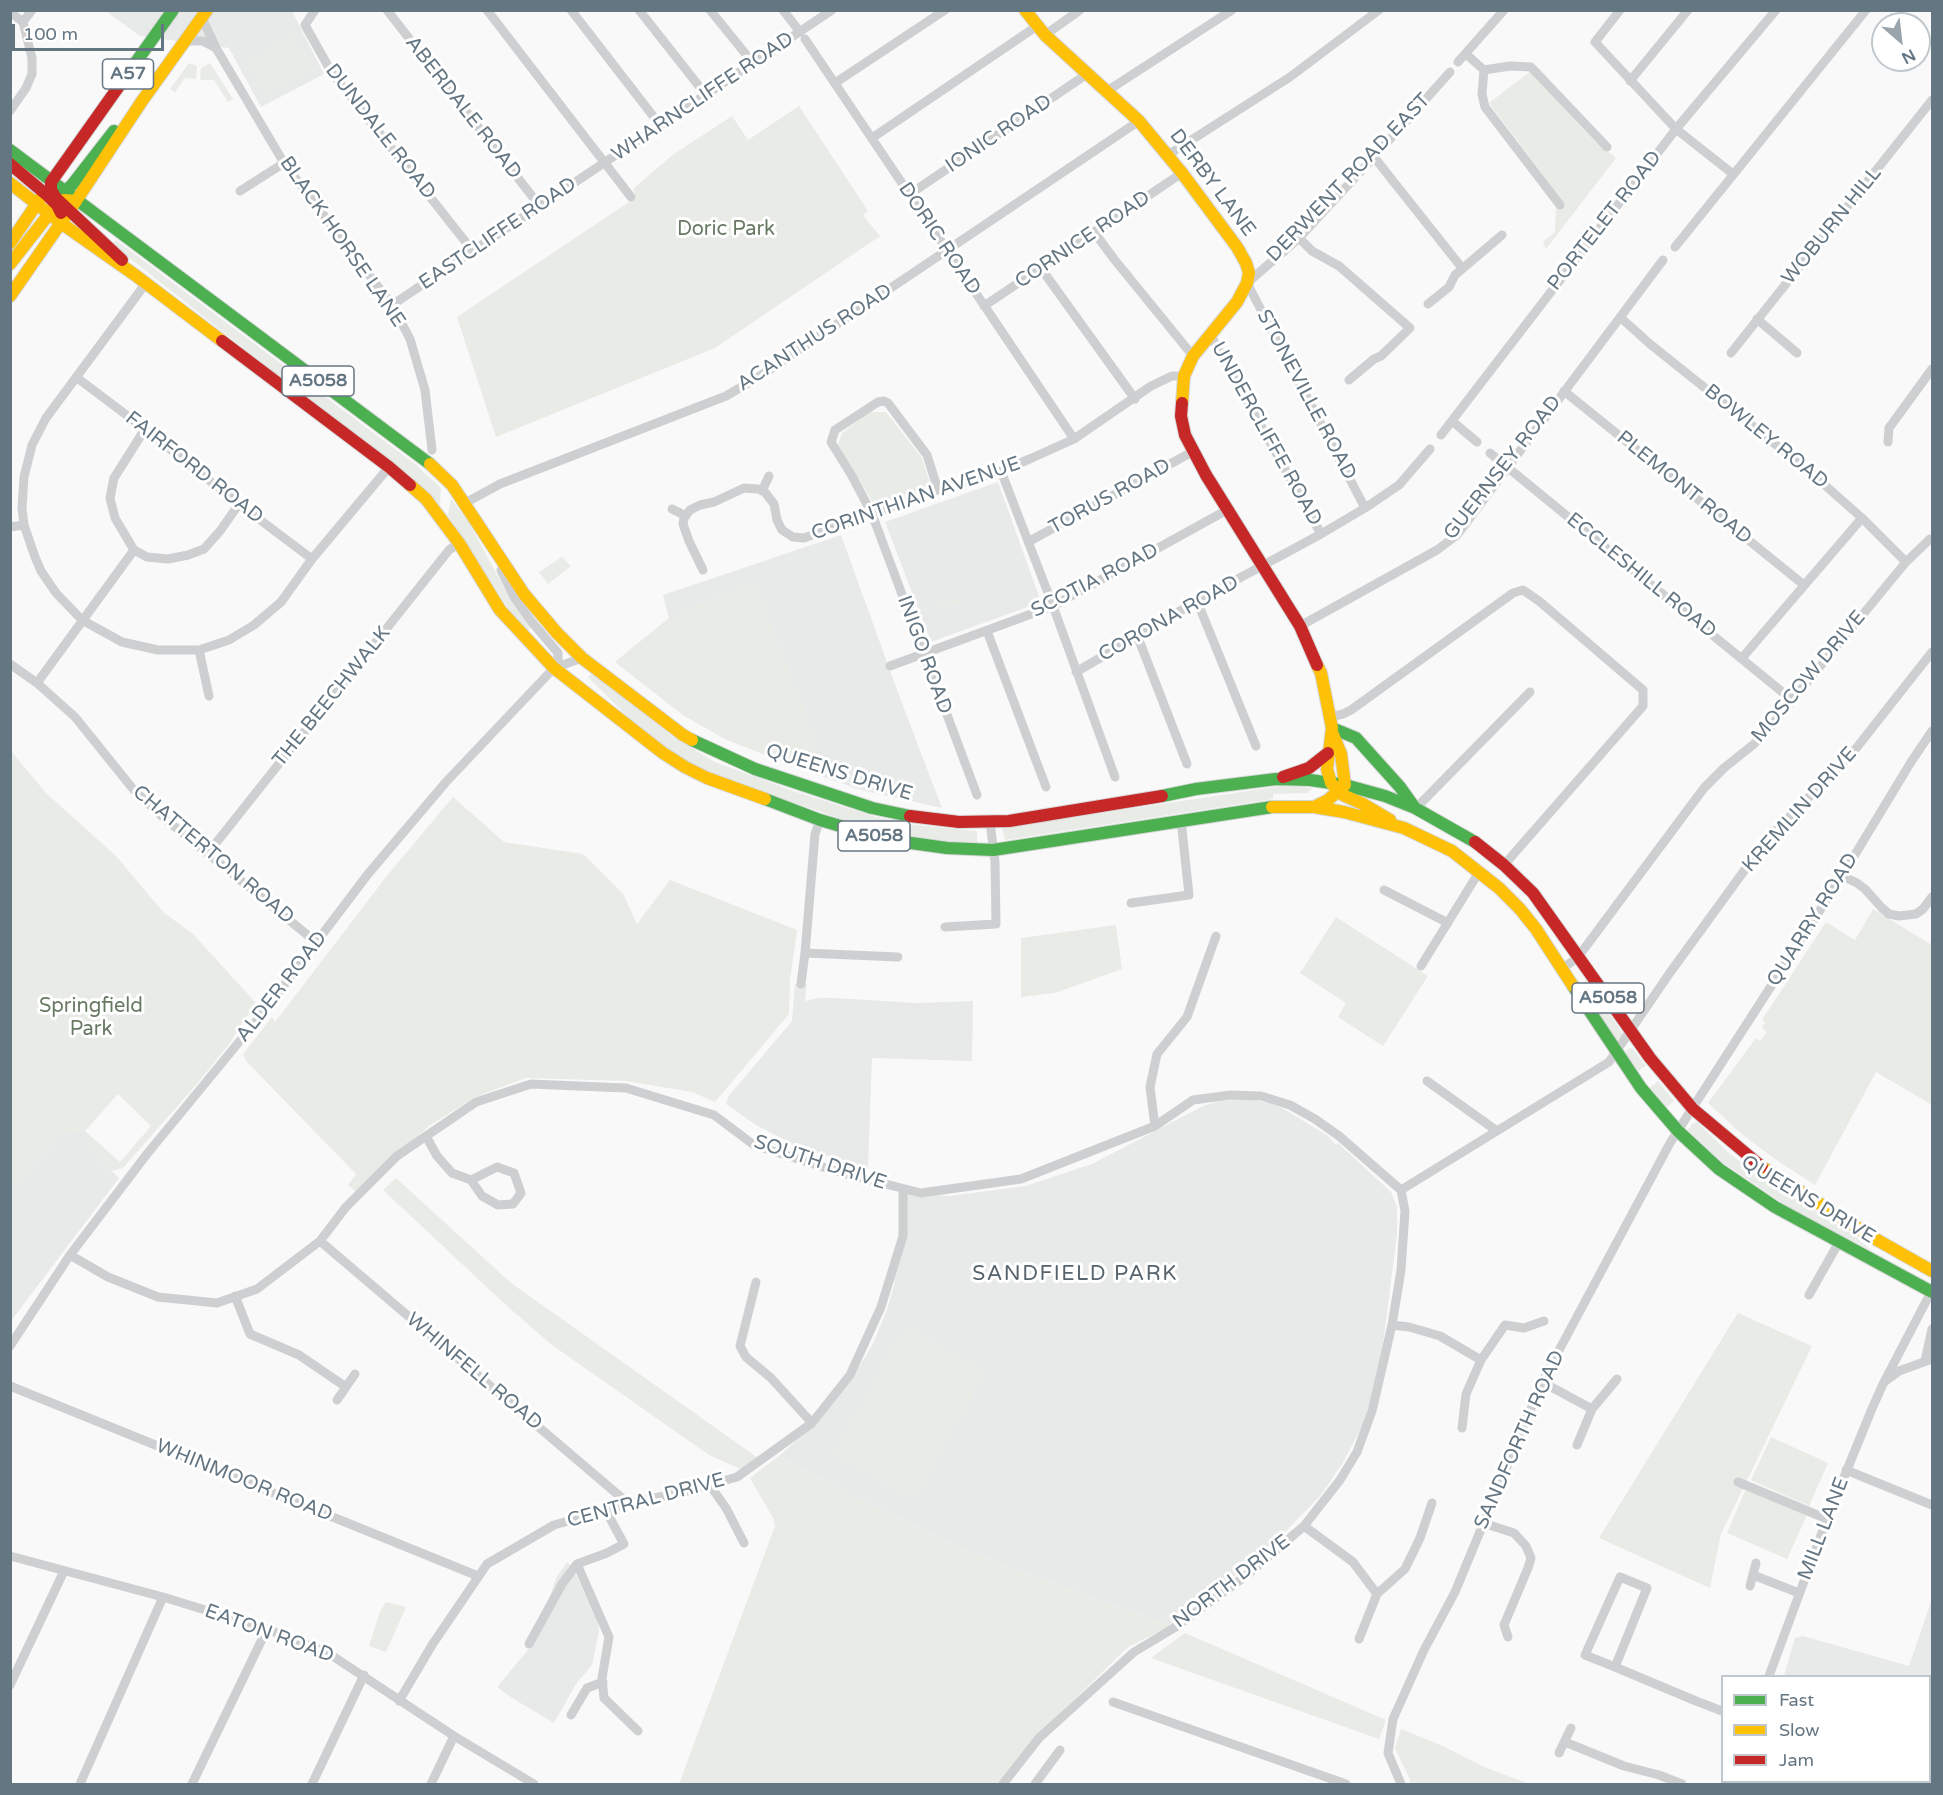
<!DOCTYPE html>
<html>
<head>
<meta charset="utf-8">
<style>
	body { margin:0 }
	#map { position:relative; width:1943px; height:1795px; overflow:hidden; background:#f9f9f9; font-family:"Varela Round",sans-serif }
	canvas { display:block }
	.frame { position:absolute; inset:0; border:12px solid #657683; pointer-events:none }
	.legend { position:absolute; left:1721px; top:1675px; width:210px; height:108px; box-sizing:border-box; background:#fff; border:2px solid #c1c8cd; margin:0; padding:8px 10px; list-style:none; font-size:18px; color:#657683 }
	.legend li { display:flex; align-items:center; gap:12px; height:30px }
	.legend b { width:30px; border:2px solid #c1c8cd }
	.north { position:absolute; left:1871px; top:12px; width:60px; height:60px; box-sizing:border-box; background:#fff; border:2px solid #c1c8cd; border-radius:50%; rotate:152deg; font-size:16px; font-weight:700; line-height:24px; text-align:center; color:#657683 }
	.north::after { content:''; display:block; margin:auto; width:21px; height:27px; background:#99a4ac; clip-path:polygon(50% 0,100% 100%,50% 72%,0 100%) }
	.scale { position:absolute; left:12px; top:24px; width:152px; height:27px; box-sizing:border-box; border:3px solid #657683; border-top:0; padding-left:8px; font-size:18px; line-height:21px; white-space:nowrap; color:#657683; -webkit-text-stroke:4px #fff; paint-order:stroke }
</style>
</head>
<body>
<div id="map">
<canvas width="1943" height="1795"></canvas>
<div class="frame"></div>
<ul class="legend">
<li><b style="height:8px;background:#4caf50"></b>Fast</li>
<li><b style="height:8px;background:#ffc107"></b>Slow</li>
<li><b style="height:8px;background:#c62828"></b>Jam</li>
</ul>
<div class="north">N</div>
<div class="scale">100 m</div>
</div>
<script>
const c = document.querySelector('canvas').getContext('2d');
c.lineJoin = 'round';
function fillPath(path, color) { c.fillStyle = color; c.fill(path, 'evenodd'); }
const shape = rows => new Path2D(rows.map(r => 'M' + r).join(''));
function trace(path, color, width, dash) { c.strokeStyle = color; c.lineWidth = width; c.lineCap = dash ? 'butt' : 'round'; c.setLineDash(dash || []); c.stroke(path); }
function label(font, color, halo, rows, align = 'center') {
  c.font = font + ' "Varela Round",sans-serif'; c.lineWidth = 6; c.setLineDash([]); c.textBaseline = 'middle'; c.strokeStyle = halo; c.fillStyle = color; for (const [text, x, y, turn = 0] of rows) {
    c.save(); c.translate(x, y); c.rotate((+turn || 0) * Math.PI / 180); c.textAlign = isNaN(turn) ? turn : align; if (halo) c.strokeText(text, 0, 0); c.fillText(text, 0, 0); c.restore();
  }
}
fillPath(shape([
	[104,10,292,11,324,74,261,107,229,48,140,36],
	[998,482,1041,602,931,642,885,522],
	[841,535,900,698,942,808,861,790,815,774,725,739,683,715,615,662,669,618,663,595],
	[795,984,807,984,805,1001,818,998,834,998,917,1003,973,1001,972,1061,872,1058,868,1169,797,1146,756,1125,726,1104,728,1097,792,1021],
	[1251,1099,1272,1104,1284,1109,1328,1136,1336,1145,1338,1143,1391,1192,1397,1207,1397,1234,1383,1344,1368,1408,1363,1425,1342,1464,1321,1495,1286,1531,1238,1573,1229,1579,1216,1584,1212,1593,1179,1614,1171,1626,1019,1571,952,1544,848,1494,779,1456,816,1423,836,1400,854,1375,873,1344,887,1310,894,1285,905,1193,949,1196,1026,1186,1092,1164,1203,1106,1220,1101],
	[85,1131,93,1138,86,1147,119,1178,11,1321,11,1192,61,1133],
	[567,1562,572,1567,597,1618,599,1631,592,1665,576,1684,554,1723,512,1698,497,1687,537,1639,544,1624,551,1593,556,1578],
	[1932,1599,1932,1784,1759,1784,1757,1782,1930,1782,1930,1676,1784,1676,1795,1638,1803,1636,1909,1666]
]), '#e8e9e9');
fillPath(shape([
	[293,35,312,68,265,96,246,62],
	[189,63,197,66,196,79,185,78,175,92,170,89],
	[210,63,233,99,228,102,214,80,200,80,201,68],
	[1531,71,1582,128,1598,144,1616,158,1546,249,1543,242,1555,232,1556,208,1550,195,1549,183,1489,103],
	[799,106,868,211,863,215,880,236,715,348,496,437,457,317,635,198,634,188,674,154,732,116,748,140],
	[116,240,415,464,441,488,440,504,112,244],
	[869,412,886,412,922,458,931,486,875,506,838,445,842,433],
	[451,499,469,523,512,602,531,627,527,631,512,614,448,515],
	[562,557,571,566,548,584,539,572],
	[754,580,818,745,815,774,725,739,683,715,615,662,669,618],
	[970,597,971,598,937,610,938,602],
	[592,673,672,736,715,762,793,791,876,817,915,825,977,831,977,844,959,843,873,830,710,773,683,759,635,724,588,677],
	[11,751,46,793,116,856,163,912,193,934,256,1003,230,1043,195,1086,123,1168,112,1171,85,1147,93,1138,120,1162,151,1126,118,1094,85,1131,61,1133,11,1192],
	[1282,786,1312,788,1308,793,1273,794,1273,799,1005,840,1002,828],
	[453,797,504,842,583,854,623,894,637,924,670,880,797,930,790,980,789,1014,715,1102,692,1092,626,1081,526,1078,475,1097,429,1126,357,1193,348,1185,356,1174,246,1061,243,1054,272,1017,275,1022,386,877],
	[1873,909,1932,945,1932,1105,1876,1072,1815,1185,1775,1159,1744,1136,1708,1103,1756,1038,1760,1041,1767,1032,1762,1028,1765,1022,1762,1020,1826,922,1855,940],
	[1336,917,1428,976,1383,1046,1338,1017,1346,1003,1300,973],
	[1116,925,1122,969,1055,993,1021,997,1021,938],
	[1586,980,1623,1034,1620,1039,1616,1040,1581,985],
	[1629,1048,1633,1049,1646,1066,1638,1071,1625,1053],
	[1658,1081,1674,1101,1666,1108,1650,1088],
	[1697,1122,1729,1153,1756,1174,1855,1236,1871,1250,1796,1212,1722,1162,1688,1130,1692,1124],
	[396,1178,511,1283,758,1458,743,1470,709,1455,552,1345,507,1306,383,1190],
	[1738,1313,1812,1346,1721,1534,1710,1588,1599,1538],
	[905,1326,986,1371,915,1500,833,1455],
	[1771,1437,1828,1463,1809,1506,1751,1480],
	[779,1456,848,1494,952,1544,1019,1571,1171,1626,1128,1647,1034,1739,1001,1784,679,1784,775,1526,773,1518,750,1478],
	[1746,1489,1807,1515,1787,1559,1727,1533],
	[386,1602,406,1607,386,1652,369,1646,380,1612],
	[1185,1633,1386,1720,1379,1739,1151,1658],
	[1401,1729,1443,1746,1482,1766,1529,1784,1410,1784,1410,1780,1395,1748]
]), '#e8ebe6');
const fast = shape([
	[124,79,173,10],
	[10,150,430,464],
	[57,198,72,185,114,131],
	[1332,728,1356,738,1400,787,1415,808],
	[692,740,755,769,872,808,910,816],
	[1162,796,1196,789,1276,779,1310,780,1345,785,1385,796,1415,808,1475,842],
	[765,799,820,820,864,833,904,842,947,848,993,850,1272,807],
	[1573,986,1641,1088,1678,1131,1719,1169,1775,1207,1932,1292]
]);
const slow = shape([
	[1025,10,1045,35,1139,121,1182,173,1237,247,1246,263,1249,273,1247,283,1237,302,1193,356,1184,376,1182,403],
	[10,183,61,223,135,275,222,341],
	[76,201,142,101,207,10],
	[10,243,42,196],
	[10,264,53,209,64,200,76,201],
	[10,296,76,201],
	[430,464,452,485,524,594,557,633,582,658,683,735,692,740],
	[410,485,426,499,459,543,500,610,554,668,663,753,685,767,707,778,765,799],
	[1317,665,1321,673,1332,728,1327,769,1331,783,1343,795,1363,804,1390,820],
	[1272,807,1314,807,1344,812,1404,828,1452,851,1499,888,1520,909,1536,929,1573,986],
	[1314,807,1328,800,1345,785,1341,754,1332,732],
	[1762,1167,1872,1237,1932,1271]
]);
const jam = shape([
	[10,164,48,196,57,205,61,213],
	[122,260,56,198,51,190,51,182,124,79],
	[222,341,389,467,410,485],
	[1182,403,1181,416,1185,435,1206,475,1300,626,1317,665],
	[1283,777,1309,768,1328,753],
	[910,816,959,822,1009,821,1162,796],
	[1475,842,1504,865,1533,893,1650,1058,1693,1109,1762,1167]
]);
trace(fast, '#d5d6d7', 14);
trace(slow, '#d5d6d7', 14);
trace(jam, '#d5d6d7', 14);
trace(shape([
	[315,10,305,25,332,73,472,250],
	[387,10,539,205],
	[487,10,631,197],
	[571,10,660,125],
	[639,10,706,95],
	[710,10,753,63],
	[783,10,800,32],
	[1620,10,1595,42,1676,129,1733,174],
	[10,12,23,22,32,58,32,74,26,88,10,111],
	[23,22,32,10],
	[1045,35,1080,10],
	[805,39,1074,439],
	[186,41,203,41,216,48,202,18],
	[216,48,284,163,392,305,410,339,425,390,432,450],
	[1466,54,1484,70,1510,66,1531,67,1607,147],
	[1458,62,1504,10],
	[1484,70,1482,94,1485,107,1560,205],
	[1630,81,1688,10],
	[835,83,945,10],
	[1107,91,1232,10],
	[872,138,1037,26],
	[1168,155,1290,77,1379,10],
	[1374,157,1462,268],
	[240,191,284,163],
	[910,194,1087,74],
	[1094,232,1114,259,1193,356],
	[1299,238,1312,251,1339,266,1410,328,1381,356,1374,359,1349,380],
	[1675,247,1866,10],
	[1040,267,1135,399],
	[146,283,46,418,32,445,24,477,22,508,24,525,35,557,41,571,56,593,82,620,122,642,158,650,199,650,229,640,254,625,281,602,312,559,389,467],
	[1428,304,1449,287,1455,275,1502,235],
	[392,305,832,10],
	[984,306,1182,173],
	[1620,317,1650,344,1810,472,1862,518,1906,562],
	[1757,319,1797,353],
	[1210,334,1321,534],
	[1731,353,1932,100],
	[76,377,145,429,239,504,312,559],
	[1564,391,1804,585],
	[1452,421,1477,442],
	[145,429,114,478,110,498,115,518,134,550,147,557,168,559,188,555,204,549,220,531,239,504],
	[1441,435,1676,129,1776,10],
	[1888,442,1889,428,1932,369],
	[1490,453,1792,700],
	[1001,471,1053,606,1115,777],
	[938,490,927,455,888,403,884,401,878,402,835,430,831,442,852,476,872,514,977,795],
	[762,491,769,476],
	[465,503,500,484,726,396,760,376,1139,121],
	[1365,508,1247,283,1299,238,1374,157,1450,72],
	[672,509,686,516],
	[10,527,24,525],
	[1028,542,1192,452],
	[501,570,514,597,531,621,558,653,558,662,554,668],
	[703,570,689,541,683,524,684,518,690,510,700,505,714,502,744,488,758,489,764,491,774,504,777,520,782,530,793,537,804,538,938,490,1001,471,1032,458,1074,439,1151,386,1172,376,1184,376],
	[1197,601,1256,746],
	[1300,626,1437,550,1457,535,1663,260],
	[987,631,1046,787],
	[1137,635,1187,764],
	[199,650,209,696],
	[1742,658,1862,518],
	[10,664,37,683,75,717,133,789,158,813,316,942],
	[890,666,1053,606,1227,510],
	[1076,672,1197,601,1321,534,1365,508,1399,485,1430,449],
	[37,683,134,550],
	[1330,717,1343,714,1351,710,1513,593,1523,590,1539,601,1643,690,1643,706,1504,865],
	[1418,810,1422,802,1530,692],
	[820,820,815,834,805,953,898,957],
	[208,853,449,550,459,543],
	[1842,876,1857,883,1865,889,1882,908,1889,914,1899,916,1916,914,1923,909,1932,897],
	[1384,890,1448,923],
	[1131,903,1189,895,1181,820],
	[945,927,996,924,995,862,990,822],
	[1421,966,1479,872],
	[1562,969,1578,957,1704,788,1724,768,1754,744,1771,726,1906,562,1930,539],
	[801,984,805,953],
	[1427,1081,1497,1131],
	[1155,1126,1150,1087,1157,1054,1187,1017,1216,936],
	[426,1136,437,1156,452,1173,471,1180,482,1196,498,1205,513,1204,521,1193,514,1173,497,1167,471,1180],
	[1401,1190,1609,1062,1669,974,1765,842,1854,751,1932,652],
	[320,1241,629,1504],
	[70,1255,108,1277,158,1297,217,1303,257,1289,320,1241,346,1207,397,1156,476,1102,531,1084,626,1088,714,1115,754,1145,842,1173,921,1193,1021,1179,1155,1126,1193,1100,1231,1095,1261,1096,1290,1105,1315,1119,1339,1136,1401,1190],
	[756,1282,740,1346,746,1357,771,1378,812,1423],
	[1809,1295,1839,1242],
	[235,1296,250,1334,299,1355,346,1387],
	[1392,1325,1409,1327,1440,1336,1481,1360],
	[10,1346,70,1255,147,1154,262,1014,368,874,446,782,554,668,582,658],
	[1925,1361,1932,1329],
	[1542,1382,1592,1409],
	[1884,1382,1899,1371,1932,1359],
	[10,1386,478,1576],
	[337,1400,355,1374],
	[1462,1428,1466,1394,1481,1360,1505,1325,1524,1328,1544,1321],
	[1577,1445,1592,1409,1617,1379],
	[1846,1470,1932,1505],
	[1738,1482,1827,1519],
	[709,1484,726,1508,744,1543],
	[606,1511,624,1544,607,1553,577,1564,609,1637,602,1678,604,1698,638,1731],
	[1483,1523,1514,1533,1526,1546,1531,1558,1528,1568,1504,1625,1508,1637],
	[1304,1526,1353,1562,1377,1594],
	[10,1556,163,1597,267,1629,328,1653,454,1736,534,1784],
	[1753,1575,1799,1593],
	[1750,1586,1756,1563],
	[1359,1639,1377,1594,1405,1569,1420,1538,1432,1503],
	[529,1644,562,1584,577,1564],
	[1615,1667,1647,1588,1620,1577,1585,1655,1615,1667,1696,1701,1722,1711],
	[1769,1676,1827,1519,1871,1411,1883,1384,1932,1290],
	[10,1685,64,1571],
	[399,1701,432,1645,487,1564,554,1525,639,1501,684,1492,737,1477,812,1423,850,1375,881,1307,903,1236,903,1189],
	[1113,1702,1346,1784],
	[571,1715,587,1688,603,1682],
	[1565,1742,1624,1766,1659,1775,1682,1784],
	[1559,1753,1571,1728],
	[80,1784,163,1597],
	[192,1784,267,1629],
	[312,1784,364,1675],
	[431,1784,454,1736],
	[1003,1784,1039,1738,1134,1652,1174,1628,1247,1575,1304,1526,1340,1480,1357,1452,1372,1411,1392,1325,1401,1270,1405,1211,1401,1190],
	[1035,1784,1060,1750],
	[1401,1784,1388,1753,1393,1719,1424,1650,1455,1592,1542,1382,1670,1143,1842,876,1911,762,1932,731],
	[1741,1784,1742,1782]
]), '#cecfd0', 9);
trace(fast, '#4caf50', 12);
trace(slow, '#ffc107', 12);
trace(jam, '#c62828', 12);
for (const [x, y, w] of [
	[128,74,51],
	[318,381,72],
	[874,836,72],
	[1608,998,72]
]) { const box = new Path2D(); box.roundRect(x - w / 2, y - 15, w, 30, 4.5); c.fillStyle = '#fff'; c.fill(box); trace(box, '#657683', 1.5); }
label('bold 18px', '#657683', null, [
	["A57",128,74],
	["A5058",318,381],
	["A5058",874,836],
	["A5058",1608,998]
]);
label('20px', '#657683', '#fff', [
	["WHARNCLIFFE ROAD",703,97,-34],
	["ABERDALE ROAD",463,108,52],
	["DUNDALE ROAD",380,132,52],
	["IONIC ROAD",999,134,-34],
	["DERWENT ROAD EAST",1349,178,-46],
	["DERBY LANE",1212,183,53],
	["PORTELET ROAD",1605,221,-52],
	["WOBURN HILL",1832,226,-51],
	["EASTCLIFFE ROAD",498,234,-34],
	["DORIC ROAD",939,239,56],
	["CORNICE ROAD",1083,240,-34],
	["BLACK HORSE LANE",342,242,55],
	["ACANTHUS ROAD",815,338,-33],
	["STONEVILLE ROAD",1306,395,62],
	["UNDERCLIFFE ROAD",1266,434,61],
	["BOWLEY ROAD",1766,437,39],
	["FAIRFORD ROAD",194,468,38],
	["GUERNSEY ROAD",1503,468,-52],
	["PLEMONT ROAD",1684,488,39],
	["TORUS ROAD",1110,497,-29],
	["CORINTHIAN AVENUE",916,499,-19],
	["ECCLESHILL ROAD",1641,576,39],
	["SCOTIA ROAD",1095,581,-27],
	["CORONA ROAD",1169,619,-29],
	["INIGO ROAD",924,655,70],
	["MOSCOW DRIVE",1809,677,-50],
	["THE BEECHWALK",332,697,-51],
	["QUEENS DRIVE",839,773,17],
	["KREMLIN DRIVE",1800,810,-48],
	["CHATTERTON ROAD",213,855,40],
	["QUARRY ROAD",1813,920,-58],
	["ALDER ROAD",282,987,-52],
	["SOUTH DRIVE",820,1163,18],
	["QUEENS DRIVE",1808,1200,31],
	["WHINFELL ROAD",474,1372,40],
	["SANDFORTH ROAD",1520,1440,-66],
	["WHINMOOR ROAD",244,1481,22],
	["CENTRAL DRIVE",646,1501,-15],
	["MILL LANE",1824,1529,-69],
	["NORTH DRIVE",1232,1582,-37],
	["EATON ROAD",269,1634,20]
]);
label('20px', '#687a64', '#fff', [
	["Doric Park",726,230],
	["Springfield",91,1007],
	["Park",91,1030]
]);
c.letterSpacing = '1.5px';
label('21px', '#57646e', '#fff', [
	["SANDFIELD PARK",1075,1274]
]);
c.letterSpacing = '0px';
</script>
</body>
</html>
